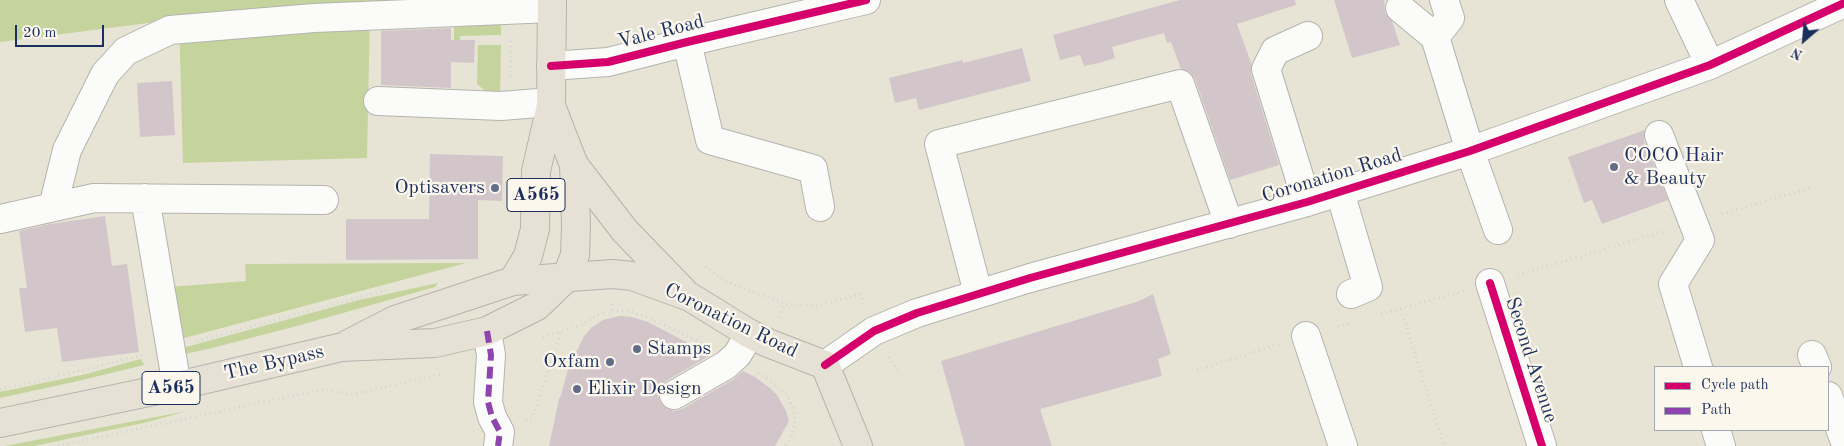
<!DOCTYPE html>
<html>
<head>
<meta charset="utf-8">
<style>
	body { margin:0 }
	#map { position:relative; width:1844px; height:446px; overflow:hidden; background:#e7e4d5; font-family:"Old Standard TT",serif }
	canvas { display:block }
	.legend { position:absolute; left:1654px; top:366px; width:175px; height:65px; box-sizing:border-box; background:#fbf7ec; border:1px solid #a1a7b3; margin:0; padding:6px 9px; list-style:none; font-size:15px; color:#1b2f5e }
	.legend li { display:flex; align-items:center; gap:10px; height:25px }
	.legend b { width:25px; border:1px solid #a1a7b3 }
	.north { position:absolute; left:1779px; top:15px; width:50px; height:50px; -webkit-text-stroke:4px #fbf7ec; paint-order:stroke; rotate:207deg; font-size:14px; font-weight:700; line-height:20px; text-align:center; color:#1b2f5e }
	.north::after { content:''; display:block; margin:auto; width:18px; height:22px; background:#1b2f5e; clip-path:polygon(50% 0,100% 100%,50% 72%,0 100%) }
	.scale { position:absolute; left:15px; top:25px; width:89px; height:22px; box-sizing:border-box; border:2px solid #1b2f5e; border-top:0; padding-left:6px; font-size:15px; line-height:18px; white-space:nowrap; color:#1b2f5e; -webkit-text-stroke:4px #fbf7ec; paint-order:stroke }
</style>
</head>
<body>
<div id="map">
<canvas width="1844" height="446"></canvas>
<ul class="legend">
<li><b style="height:6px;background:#d6006c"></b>Cycle path</li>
<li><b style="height:6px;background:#8e44ad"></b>Path</li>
</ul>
<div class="north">N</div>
<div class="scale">20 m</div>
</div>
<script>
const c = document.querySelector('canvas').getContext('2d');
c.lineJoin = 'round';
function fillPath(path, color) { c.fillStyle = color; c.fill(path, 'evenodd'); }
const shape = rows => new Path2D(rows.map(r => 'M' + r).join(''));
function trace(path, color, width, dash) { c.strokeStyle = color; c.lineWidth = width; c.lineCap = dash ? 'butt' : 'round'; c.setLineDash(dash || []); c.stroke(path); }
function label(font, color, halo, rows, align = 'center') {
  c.font = font + ' "Old Standard TT",serif'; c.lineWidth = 4.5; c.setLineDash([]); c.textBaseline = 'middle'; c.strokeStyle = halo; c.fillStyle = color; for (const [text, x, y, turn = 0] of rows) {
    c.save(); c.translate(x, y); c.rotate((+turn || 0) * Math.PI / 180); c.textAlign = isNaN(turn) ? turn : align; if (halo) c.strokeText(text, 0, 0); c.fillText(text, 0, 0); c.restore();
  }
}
fillPath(shape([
	[0,0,474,0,370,10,367,158,183,163,179,19,0,42],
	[454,18,501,18,501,35,460,36,459,51,454,51],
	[478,45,501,45,500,96,492,96,477,84],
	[466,263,173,341,169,287,246,281,245,264],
	[438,283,435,287,297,326,208,349,175,356,175,350,359,300],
	[141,359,144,365,78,381,0,398,0,392,86,374],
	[187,411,148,422,34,446,5,446]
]), '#c4d49c');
fillPath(shape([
	[1180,0,1295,0,1296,5,1237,24,1252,65,1251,74,1279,165,1230,180,1195,79,1190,72,1181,69,1171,42,1167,43,1164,33,1112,47,1115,58,1099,63,1084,66,1080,55,1060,60,1053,35],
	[1334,0,1384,0,1385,13,1392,21,1400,45,1352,58],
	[451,28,451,40,475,40,474,63,451,62,451,88,381,85,381,31],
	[1022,48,1031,81,919,110,916,98,895,103,889,78,963,60,963,63],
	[172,81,175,135,140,137,137,83],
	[1645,130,1644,141,1668,200,1602,224,1592,200,1584,203,1568,157],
	[430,154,503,156,502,201,478,200,478,259,346,260,346,219,429,219],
	[105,216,112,266,127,264,139,352,62,362,57,328,25,332,19,288,27,288,19,231,50,224],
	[1153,294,1171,354,1158,359,1162,376,1040,409,1052,446,965,446,941,361,1139,301],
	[620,316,632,317,648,322,711,355,666,381,661,387,658,395,661,403,666,408,674,411,682,409,734,379,743,371,755,377,771,389,777,395,786,411,789,421,775,446,549,446,559,399,561,395,568,369,584,336,592,327,603,320]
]), '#d3c6cb');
const minor = shape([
	[1444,0,1450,18,1435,37,1470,151,1498,230],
	[1679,0,1710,65],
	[1400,8,1435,37],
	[687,42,710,140,813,169,820,207],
	[551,66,608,62,687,42,866,0],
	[378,101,501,106,551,102],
	[1659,135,1700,240,1673,284,1698,367],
	[1340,192,1368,287,1351,294],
	[145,198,177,386],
	[1307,202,1266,69,1275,51,1308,36],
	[53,207,67,150,105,74,126,51,170,30,314,18,552,8],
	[0,219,94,198,324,200],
	[1490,283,1542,446],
	[978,293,939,144,1180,84,1229,224],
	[487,331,491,355,488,402,492,417,500,432,498,446],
	[1306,336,1343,446],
	[1812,355,1817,367],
	[825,365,874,331,917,313,1030,278,1307,202,1470,151,1710,65,1844,3],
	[674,395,726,365,737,355,750,334],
	[1828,396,1844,439],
	[1716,430,1721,446]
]);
const major = shape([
	[574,165,625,231,683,291],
	[513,281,613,274,632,276,690,297,750,334,768,343,825,365,858,446]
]);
const highway = shape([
	[350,343,395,320,513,281,528,256,535,229,536,171,551,106,552,0],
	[0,423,177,386,342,347,435,343,487,331,537,306,566,278,575,255,576,225,574,165,551,106]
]);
trace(minor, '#b4b4af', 30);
trace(major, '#b4b4af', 30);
trace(highway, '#b4b4af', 30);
trace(shape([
	[510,77,511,38],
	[1722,214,1810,188],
	[701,264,727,282,785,304,818,306,860,294,864,304],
	[1518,275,1665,231],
	[1401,309,1444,446],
	[612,311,630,311,649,318,704,344],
	[1381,314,1464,291],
	[779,317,785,304],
	[1333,328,1349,324],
	[543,337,582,325,597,315,612,311,612,301],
	[197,341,387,290],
	[889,357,900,374],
	[1197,370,1279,344],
	[758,373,768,379,787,395,793,408,796,424,790,440,785,446],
	[0,389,30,383,143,355],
	[526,421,532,418,561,333],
	[58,446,324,389,351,395,441,374]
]), '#d3d4d3', 3, [1, 4]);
trace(minor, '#fbfbf9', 28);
trace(major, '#e6e1d4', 28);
trace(highway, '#e6e1d4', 28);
trace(shape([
	[487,331,491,355,488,402,492,417,500,432,498,446]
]), '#8e44ad', 6, [12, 6]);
trace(shape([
	[551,66,608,62,687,42,866,0],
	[1490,283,1542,446],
	[825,365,874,331,917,313,1030,278,1307,202,1470,151,1710,65,1844,3]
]), '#d6006c', 8);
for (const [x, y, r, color] of [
	[1614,167,5,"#626e88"],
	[495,188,5,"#626e88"],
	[637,349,5,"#626e88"],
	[610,362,5,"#626e88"],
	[577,389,5,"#626e88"]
]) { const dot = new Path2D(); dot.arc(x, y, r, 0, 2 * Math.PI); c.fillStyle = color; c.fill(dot); trace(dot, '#fbf7ec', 2); }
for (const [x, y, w] of [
	[536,195,58],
	[171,388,58]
]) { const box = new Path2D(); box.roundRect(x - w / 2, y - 16.5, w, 33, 4); c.fillStyle = '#fbf7ec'; c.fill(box); trace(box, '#1b2f5e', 1); }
label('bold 19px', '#1b2f5e', null, [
	["A565",536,195],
	["A565",171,388]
]);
label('20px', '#1b2f5e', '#fbf7ec', [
	["Vale Road",661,32,-14],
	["Coronation Road",1332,176,-17],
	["Coronation Road",731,321,26],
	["Second Avenue",1531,360,72],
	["The Bypass",274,363,-13]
]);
label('20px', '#1b2f5e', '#fbf7ec', [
	["COCO Hair",1624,156],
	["& Beauty",1624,179],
	["Optisavers",485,188,"right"],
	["Stamps",647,349],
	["Oxfam",600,362,"right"],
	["Elixir Design",587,389]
], 'left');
</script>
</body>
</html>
